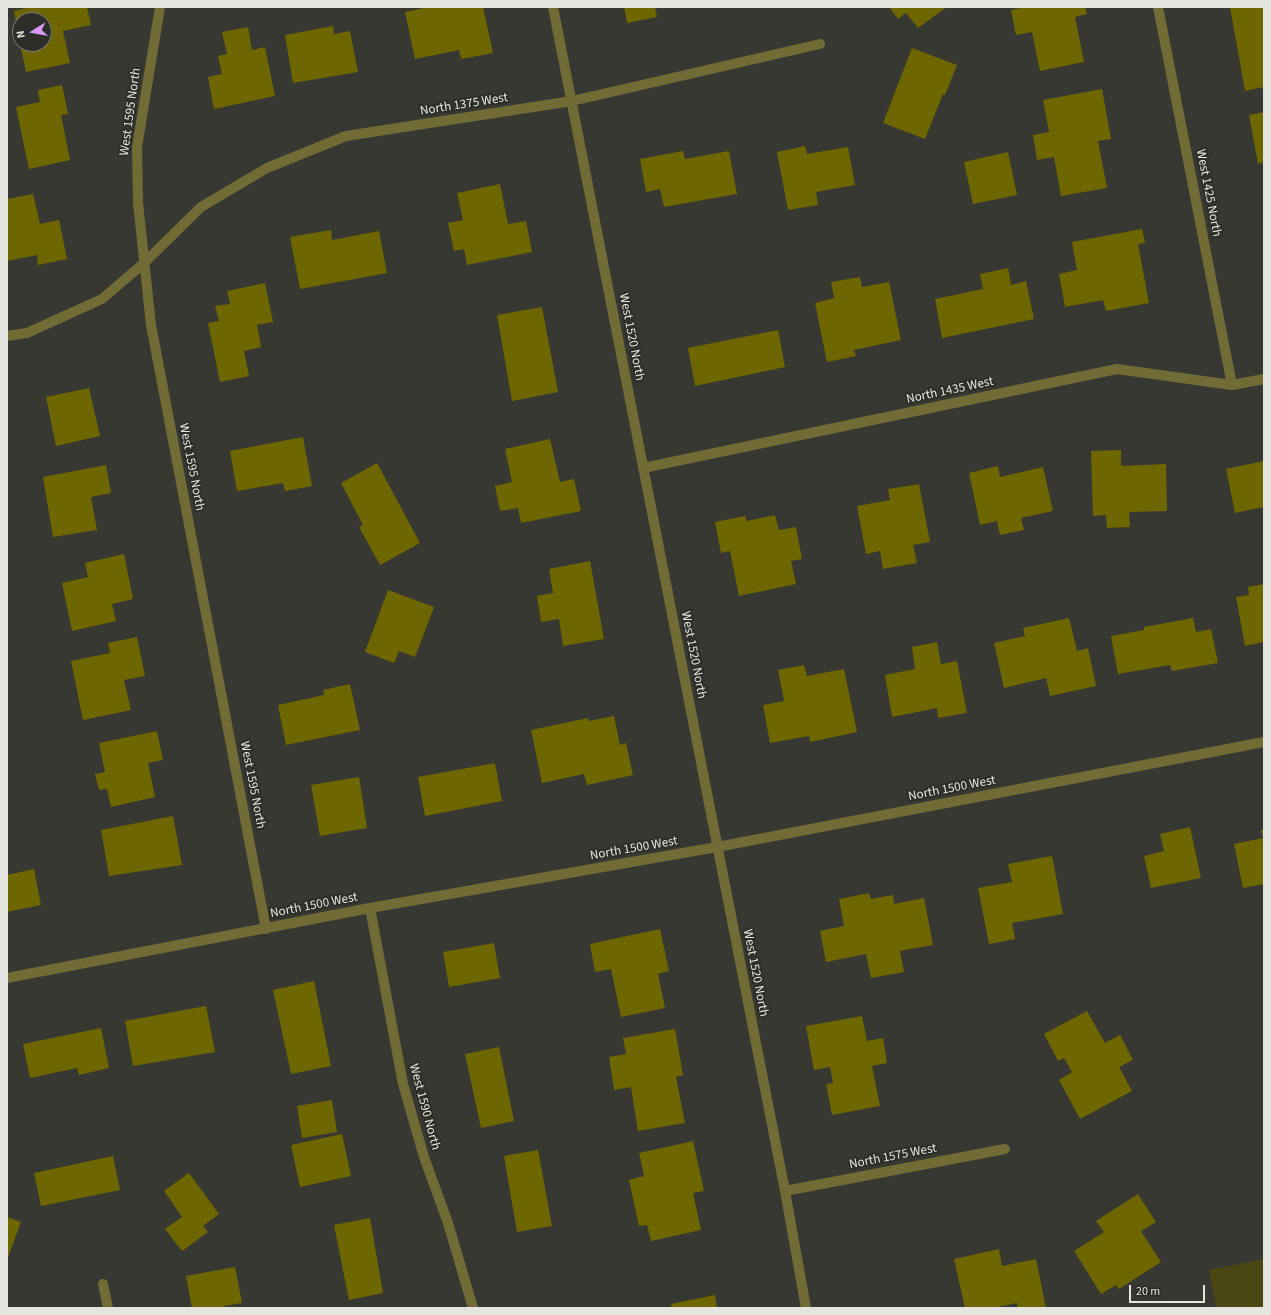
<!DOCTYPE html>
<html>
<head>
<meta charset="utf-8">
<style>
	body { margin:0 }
	#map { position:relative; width:1271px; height:1315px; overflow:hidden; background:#383832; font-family:"Source Sans 3",sans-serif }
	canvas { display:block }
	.frame { position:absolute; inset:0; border:8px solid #e5e5e0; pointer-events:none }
	.north { position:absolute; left:12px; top:12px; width:40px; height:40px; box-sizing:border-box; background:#2e2e28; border:1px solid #777772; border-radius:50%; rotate:259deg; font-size:11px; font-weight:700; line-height:16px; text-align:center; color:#e5e5e0 }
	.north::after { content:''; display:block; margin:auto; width:14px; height:18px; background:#d99af7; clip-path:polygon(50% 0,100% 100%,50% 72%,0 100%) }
	.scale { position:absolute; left:1129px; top:1285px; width:76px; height:18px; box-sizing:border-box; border:2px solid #e5e5e0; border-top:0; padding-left:5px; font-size:12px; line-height:14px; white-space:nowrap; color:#e5e5e0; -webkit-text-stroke:3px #2e2e28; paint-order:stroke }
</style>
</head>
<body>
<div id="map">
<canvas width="1271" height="1315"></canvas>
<div class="frame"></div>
<div class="north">N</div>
<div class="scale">20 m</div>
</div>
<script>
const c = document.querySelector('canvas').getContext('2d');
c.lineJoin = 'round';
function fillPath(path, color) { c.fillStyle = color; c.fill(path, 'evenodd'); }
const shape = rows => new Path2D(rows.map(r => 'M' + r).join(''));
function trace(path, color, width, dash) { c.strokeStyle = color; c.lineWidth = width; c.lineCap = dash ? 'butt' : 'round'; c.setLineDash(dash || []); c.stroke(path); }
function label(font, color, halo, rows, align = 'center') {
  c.font = font + ' "Source Sans 3",sans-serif'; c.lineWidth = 4; c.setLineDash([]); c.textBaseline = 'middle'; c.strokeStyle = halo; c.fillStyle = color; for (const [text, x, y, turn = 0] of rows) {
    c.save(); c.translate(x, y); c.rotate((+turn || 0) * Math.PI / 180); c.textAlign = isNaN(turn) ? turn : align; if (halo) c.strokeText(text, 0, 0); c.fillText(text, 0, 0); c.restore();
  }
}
fillPath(shape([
	[1264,1259,1264,1308,1216,1308,1209,1270]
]), '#4b4714');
fillPath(shape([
	[26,7,87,7,91,25,63,31,70,63,26,72,20,44,44,44,44,20,20,20,19,39,14,11,26,8],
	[428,7,483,7,493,53,461,59,459,50,415,59,405,12],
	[624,7,655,7,657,17,627,23],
	[889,7,947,7,918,28,906,13,898,19],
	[1025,7,1085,7,1087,14,1075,17,1084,62,1040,71,1032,32,1016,35,1011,10],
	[1230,7,1264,7,1264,87,1245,91],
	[333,26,334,34,350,31,358,72,293,83,285,35],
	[248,27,252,50,265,47,275,96,214,109,208,77,222,74,218,56,227,54,222,32],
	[912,48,957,65,945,95,943,94,925,139,883,123],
	[62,85,68,114,61,115,70,160,29,169,16,107,40,102,38,90],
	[1102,89,1111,139,1098,141,1107,188,1061,196,1054,157,1037,160,1033,135,1049,132,1043,100],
	[1264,112,1264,162,1258,164,1249,115],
	[805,146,807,154,848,147,855,185,816,192,818,205,788,210,777,152],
	[683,151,685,159,729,151,737,194,664,207,660,189,646,192,640,159],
	[1008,152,1017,195,973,204,964,162],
	[500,184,508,224,526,221,532,252,467,265,464,249,454,251,448,223,463,220,457,193],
	[33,194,40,224,59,220,67,259,38,265,37,255,7,261,7,199],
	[1142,229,1145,243,1138,244,1149,303,1106,311,1103,300,1065,307,1059,274,1077,270,1072,242],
	[331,230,332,240,379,231,387,273,300,289,290,237],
	[1008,268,1011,285,1026,281,1034,319,942,338,935,299,983,289,980,274],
	[860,277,862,287,889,282,901,340,854,350,856,356,827,362,815,303,834,298,831,282],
	[265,283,273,322,257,325,261,347,244,351,249,376,220,382,208,323,219,321,215,306,230,304,227,291],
	[542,307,558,392,512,401,497,315],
	[778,330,785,367,695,386,688,348],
	[89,388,100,436,56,446,46,397],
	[303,437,312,486,285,491,283,483,237,491,230,451],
	[550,439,560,482,574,479,581,511,521,523,518,508,500,511,495,486,512,482,505,449],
	[1121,450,1121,466,1166,464,1167,511,1129,512,1130,527,1107,528,1106,515,1093,516,1091,451],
	[1264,461,1264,507,1235,513,1226,469],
	[377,463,420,543,380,565,359,527,363,525,341,483],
	[106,465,111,493,91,497,97,530,53,537,43,477],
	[998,466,1000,477,1043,467,1053,511,1021,518,1024,530,1000,535,997,521,980,525,969,473],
	[919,484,930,542,913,545,917,563,883,569,880,551,866,554,857,506,890,500,888,489],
	[775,515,779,530,796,527,802,559,791,561,796,584,739,596,730,551,721,553,715,522,745,516,747,521],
	[124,554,133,599,112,604,116,621,72,631,62,583,88,577,85,563],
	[590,561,604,639,563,646,559,619,541,622,537,596,553,593,549,569],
	[1264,584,1264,642,1245,646,1236,597,1249,595,1248,587],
	[388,590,434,607,415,657,399,651,394,663,365,652],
	[1069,618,1077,651,1088,648,1096,686,1050,696,1046,678,1004,688,994,643,1025,636,1023,628],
	[1193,618,1196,632,1211,629,1218,663,1172,671,1170,665,1118,674,1111,636,1144,630,1144,627],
	[137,637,145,676,124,680,131,710,83,720,71,661,110,653,108,643],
	[937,642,941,664,957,661,967,713,938,718,937,708,892,717,885,675,915,669,912,647],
	[804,665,807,676,844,669,857,732,810,742,809,736,770,743,763,705,784,701,778,670],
	[350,684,360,730,286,745,278,705,324,695,323,690],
	[614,716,620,745,626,743,633,775,587,785,584,774,542,783,531,730,588,718,589,721],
	[157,731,163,760,148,763,155,797,111,807,107,789,99,790,95,774,105,772,99,743],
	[495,763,502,801,425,816,418,777],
	[359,777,367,828,320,836,311,785],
	[173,816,182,865,109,876,101,830],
	[1190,827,1201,878,1151,888,1144,856,1164,851,1160,834],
	[1261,830,1264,830,1264,884,1243,888,1234,844,1263,838],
	[1052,856,1063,914,1012,923,1015,939,989,944,978,888,1012,882,1008,864],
	[34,869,41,905,7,912,7,875],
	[869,893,871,899,893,895,894,904,924,898,933,945,900,951,904,972,871,978,866,954,826,962,820,931,844,926,839,899],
	[660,929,669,971,658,974,665,1008,621,1017,611,969,595,972,590,944],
	[494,943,500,978,449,987,443,952],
	[314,981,331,1066,291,1074,273,990],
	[206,1006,215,1052,133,1066,125,1021],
	[1087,1011,1105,1043,1120,1035,1133,1060,1119,1067,1132,1091,1080,1119,1059,1080,1072,1072,1064,1058,1058,1061,1044,1034],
	[862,1016,867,1041,883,1038,887,1063,872,1066,880,1106,832,1115,826,1084,833,1083,830,1067,814,1070,806,1026],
	[101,1028,109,1068,79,1075,77,1068,30,1078,23,1044],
	[675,1029,683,1075,676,1077,685,1123,638,1131,631,1087,614,1090,609,1057,626,1054,623,1038],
	[499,1047,514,1121,481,1128,465,1054],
	[332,1100,337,1132,302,1138,297,1106],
	[342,1134,351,1176,300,1187,291,1145],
	[693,1141,704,1191,693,1193,701,1230,651,1241,647,1225,639,1226,629,1180,644,1176,639,1153],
	[538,1150,552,1226,517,1232,504,1156],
	[113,1156,120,1190,41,1206,34,1173],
	[189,1173,219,1214,203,1226,208,1232,182,1251,165,1229,182,1217,164,1191],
	[1138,1194,1156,1222,1141,1231,1161,1262,1119,1289,1116,1285,1101,1294,1074,1251,1104,1232,1096,1221],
	[7,1217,21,1222,7,1260],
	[370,1218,383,1293,349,1300,334,1225],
	[999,1249,1002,1266,1036,1259,1046,1308,1018,1308,1017,1303,993,1308,965,1308,954,1259],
	[235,1267,242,1303,224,1306,225,1308,192,1308,186,1276],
	[715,1295,717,1308,672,1308,671,1304]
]), '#6e6601');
trace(shape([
	[160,7,137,147,138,203,151,325,266,929],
	[553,7,785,1191,806,1308],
	[1158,7,1232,385],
	[7,336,27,333,102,299,144,263,201,207,267,168,346,136,572,101,820,44],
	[643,468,1117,369,1232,385,1264,379],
	[370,908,403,1084,424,1157,448,1223,473,1308],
	[785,1191,1005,1149],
	[103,1284,108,1308]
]), '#716c36', 10);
trace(shape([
	[7,978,370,908,717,847,1264,742]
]), '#716c36', 10);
label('13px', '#e5e5e0', '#2e2e28', [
	["North 1375 West",464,105,-9],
	["West 1595 North",131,112,-82],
	["West 1425 North",1208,193,79],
	["West 1520 North",631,337,79],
	["North 1435 West",950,391,-12],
	["West 1595 North",191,467,79],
	["West 1520 North",693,655,79],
	["West 1595 North",252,785,79],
	["North 1500 West",952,789,-11],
	["North 1500 West",634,849,-10],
	["North 1500 West",314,906,-11],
	["West 1520 North",755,973,79],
	["West 1590 North",424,1107,75],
	["North 1575 West",893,1157,-11]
]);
</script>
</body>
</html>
